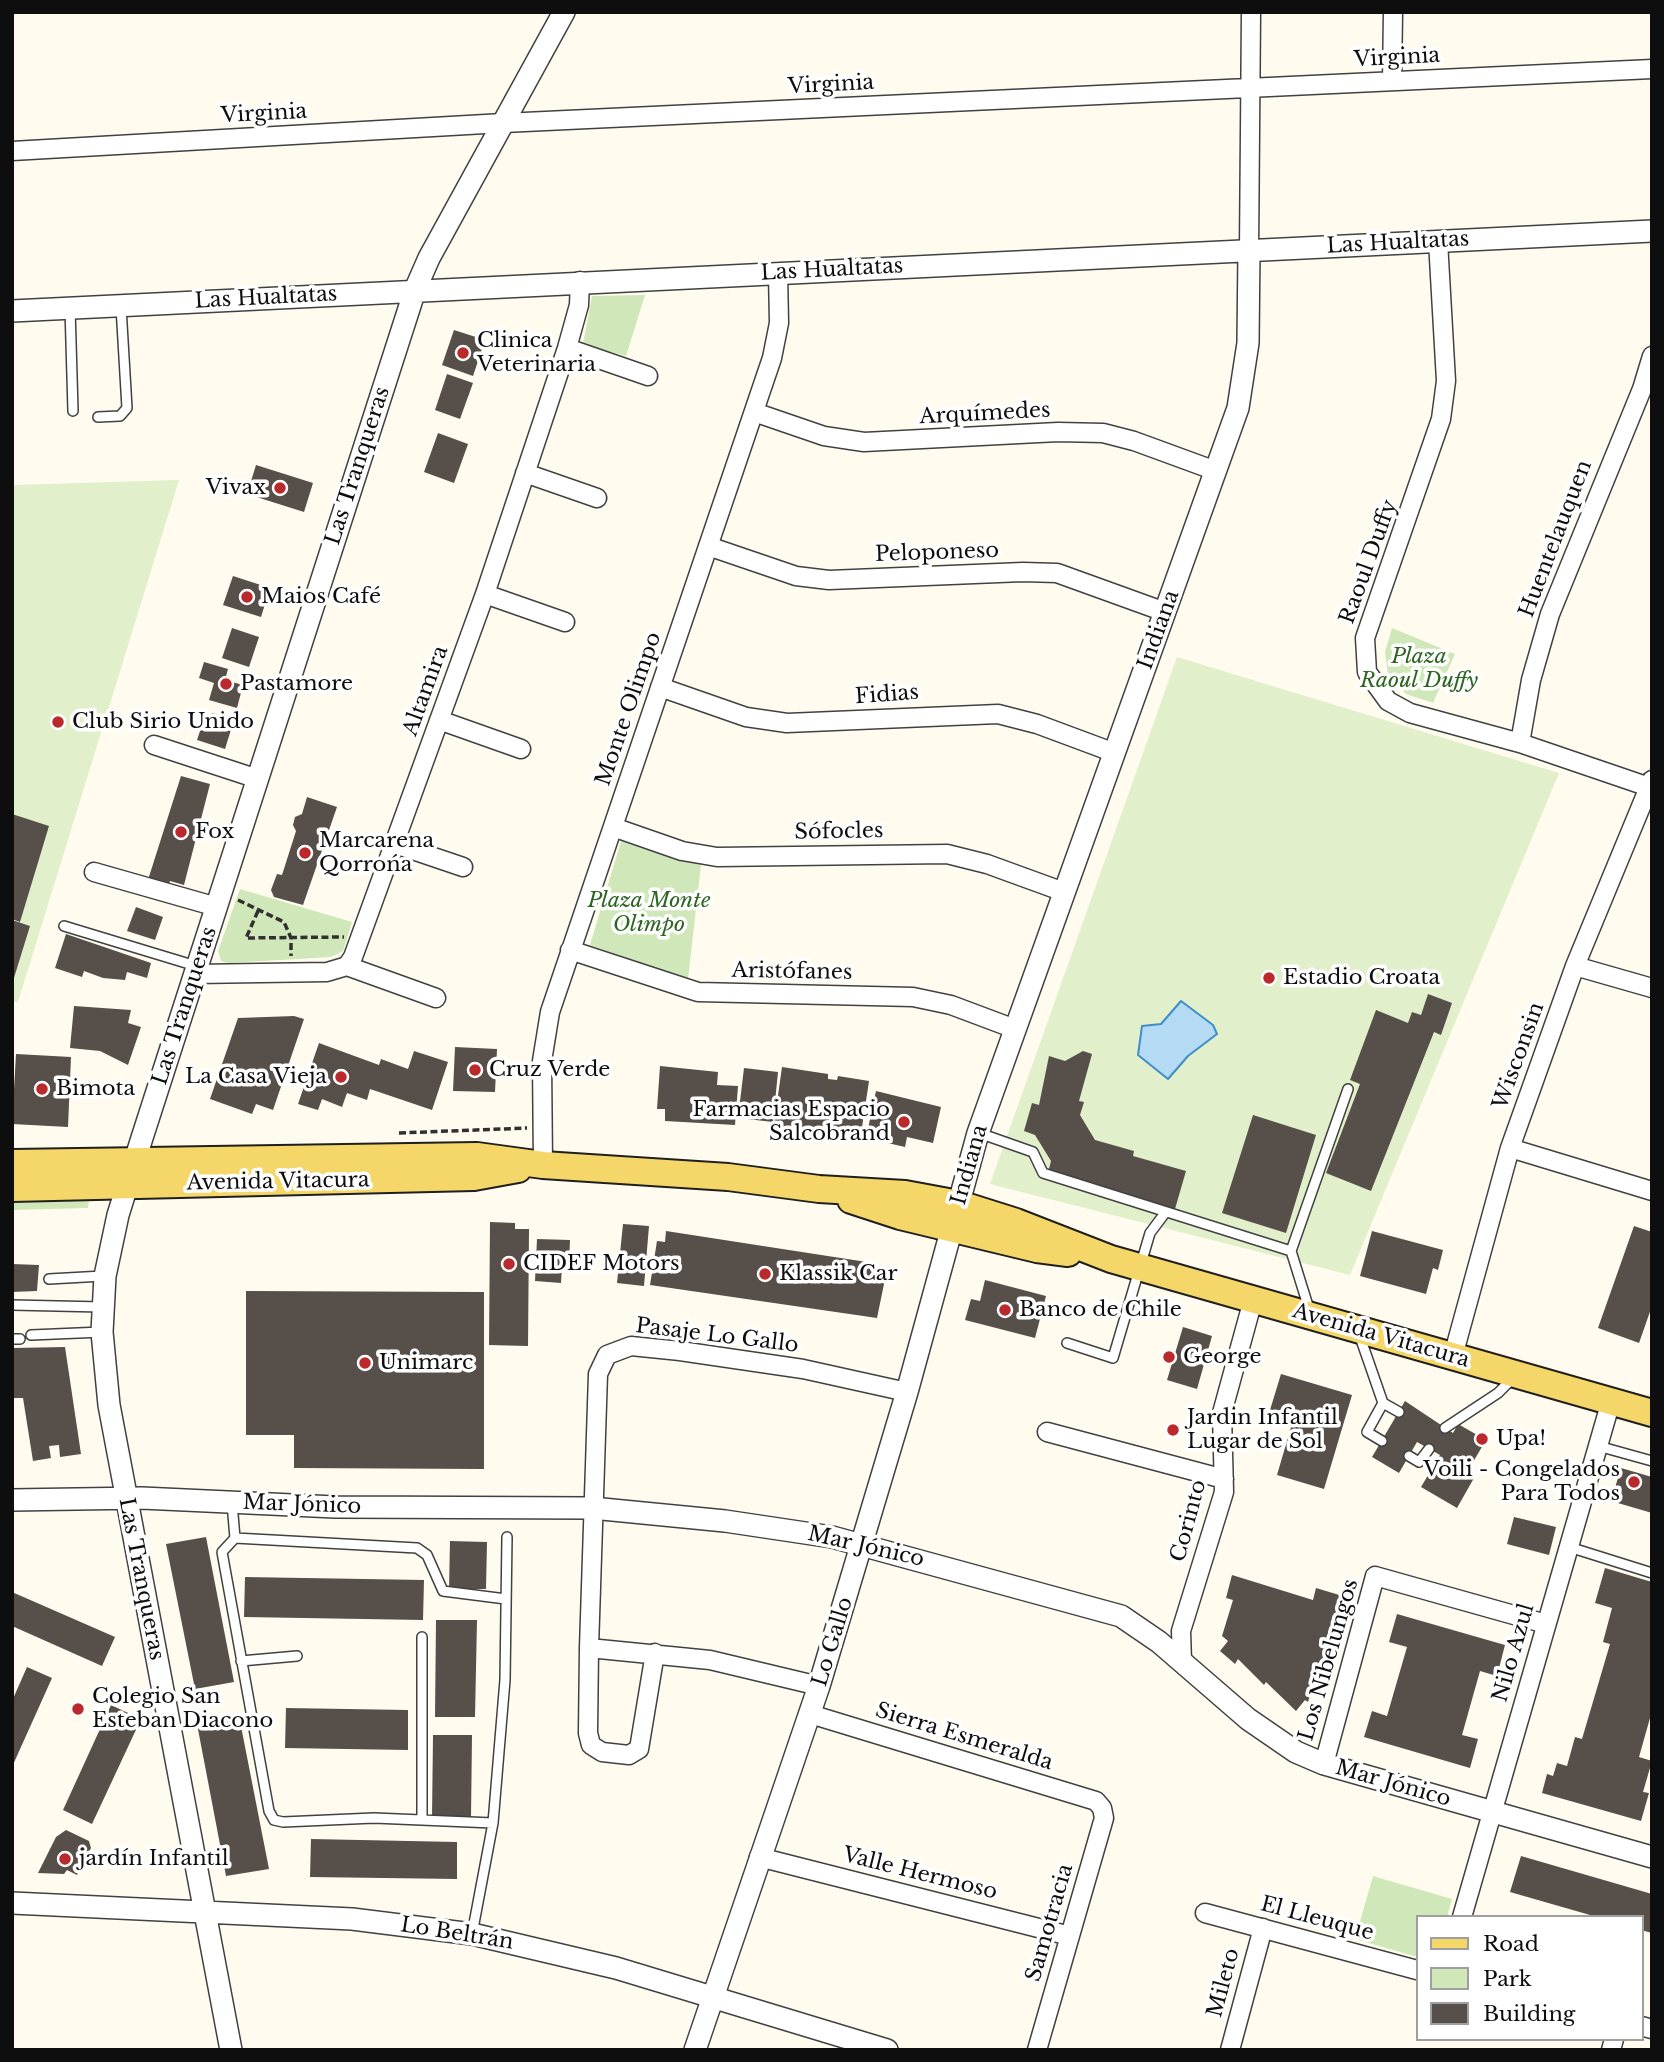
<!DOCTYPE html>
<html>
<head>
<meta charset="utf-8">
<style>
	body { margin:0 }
	#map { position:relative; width:1664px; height:2062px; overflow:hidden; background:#fffcef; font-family:"Libre Baskerville",serif }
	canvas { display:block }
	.frame { position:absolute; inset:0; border:14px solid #0e0e0e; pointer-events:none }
	.legend { position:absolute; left:1416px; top:1915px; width:228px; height:126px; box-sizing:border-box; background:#fff; border:2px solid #9f9f9f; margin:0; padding:9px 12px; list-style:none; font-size:21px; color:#0e0e0e }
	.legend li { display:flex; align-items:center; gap:14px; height:35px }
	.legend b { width:35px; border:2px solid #9f9f9f }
</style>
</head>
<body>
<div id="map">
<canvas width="1664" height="2062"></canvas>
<div class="frame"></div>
<ul class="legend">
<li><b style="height:9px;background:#f5d769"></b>Road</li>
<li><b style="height:19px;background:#d0e8b9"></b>Park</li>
<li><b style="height:19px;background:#564f4a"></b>Building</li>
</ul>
</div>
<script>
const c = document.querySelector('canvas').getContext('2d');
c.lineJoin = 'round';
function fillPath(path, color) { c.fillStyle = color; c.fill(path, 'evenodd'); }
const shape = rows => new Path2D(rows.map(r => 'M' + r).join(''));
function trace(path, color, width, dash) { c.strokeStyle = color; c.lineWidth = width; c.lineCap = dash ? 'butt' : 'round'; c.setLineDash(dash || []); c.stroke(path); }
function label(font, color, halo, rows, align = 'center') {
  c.font = font + ' "Libre Baskerville",serif'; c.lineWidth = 7; c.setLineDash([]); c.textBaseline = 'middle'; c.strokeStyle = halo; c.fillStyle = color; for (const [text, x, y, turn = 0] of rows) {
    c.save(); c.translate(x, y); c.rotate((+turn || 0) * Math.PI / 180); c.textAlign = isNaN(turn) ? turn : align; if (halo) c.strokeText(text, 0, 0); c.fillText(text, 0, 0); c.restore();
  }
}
fillPath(shape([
	[645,295,626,356,583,344,592,296],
	[1392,628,1455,654,1433,703,1406,694,1388,675,1385,652],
	[621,841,701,865,688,979,590,945],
	[240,889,352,922,343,951,331,957,228,963,221,961,218,951],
	[89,1200,88,1208,12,1210,12,1202],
	[1373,1876,1452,1899,1447,1917,1417,1917,1417,1957,1355,1939]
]), '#d0e8b9');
fillPath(shape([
	[179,480,18,1002,12,1002,12,485],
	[1177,657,1559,773,1350,1275,990,1184]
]), '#e2efcb');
const water = shape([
	[1181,1001,1213,1025,1217,1034,1188,1056,1168,1079,1138,1055,1142,1026,1161,1024,1181,1001]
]);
fillPath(water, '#b5dbf4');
trace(water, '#3e8ec9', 2);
fillPath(shape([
	[454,330,485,340,473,376,442,365],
	[447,374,473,383,460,419,435,410],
	[438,433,468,444,454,483,424,472],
	[256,465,313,483,304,512,247,494],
	[233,576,270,588,261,617,223,605],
	[232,628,259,637,249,667,222,658],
	[204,662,228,669,225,680,243,685,237,708,209,700,214,683,199,678],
	[212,713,234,720,225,749,197,740,205,716,210,718],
	[181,776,210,784,184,885,170,881,167,889,147,883],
	[307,797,337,807,303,905,274,897,271,890,277,874,282,875,296,831,293,825,295,817,302,814],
	[12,814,49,826,20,922,12,919],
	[136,907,163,917,155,940,127,931],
	[12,920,30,926,13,981,12,980],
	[66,934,151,963,147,978,127,972,125,980,103,978,84,971,82,977,55,968],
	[1428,994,1452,1003,1441,1035,1434,1032,1371,1191,1326,1173,1360,1084,1350,1080,1376,1010,1408,1023,1412,1012,1421,1015],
	[74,1006,131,1010,128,1023,141,1027,128,1065,100,1051,70,1048],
	[294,1016,304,1019,273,1110,256,1104,252,1114,210,1099,238,1018],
	[319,1043,379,1065,381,1059,408,1069,414,1051,448,1062,432,1110,370,1089,367,1100,347,1093,342,1107,322,1099,318,1110,298,1104],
	[455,1047,497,1049,495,1092,453,1091],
	[1083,1051,1092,1054,1079,1101,1084,1102,1080,1115,1095,1140,1134,1151,1133,1156,1186,1171,1175,1209,1048,1173,1051,1161,1035,1135,1024,1131,1032,1103,1039,1105,1049,1056,1065,1061],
	[16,1054,71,1057,68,1127,12,1124],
	[660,1066,718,1072,717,1085,738,1086,735,1125,665,1121,665,1109,657,1109],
	[782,1067,828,1074,828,1079,837,1080,838,1076,869,1081,861,1134,850,1133,849,1137,786,1128,784,1140,772,1138],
	[744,1068,778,1072,773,1122,738,1118],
	[876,1091,941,1107,933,1143,907,1137,905,1147,866,1138],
	[1253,1115,1316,1135,1286,1233,1222,1213],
	[490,1222,515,1223,515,1229,529,1229,528,1346,489,1345],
	[623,1224,649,1226,644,1286,617,1283],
	[1634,1226,1652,1232,1652,1306,1639,1343,1598,1328],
	[666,1231,873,1263,884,1284,877,1318,650,1285,657,1241,665,1242],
	[1372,1231,1443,1250,1438,1270,1433,1268,1426,1294,1360,1276],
	[537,1239,570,1240,569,1265,562,1265,561,1283,535,1281],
	[12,1264,39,1265,37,1291,12,1292],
	[985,1280,1046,1296,1035,1338,965,1320,971,1299,980,1301],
	[246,1291,484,1292,484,1469,294,1468,294,1435,246,1435],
	[1183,1327,1212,1336,1197,1389,1167,1380],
	[65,1347,81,1454,60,1457,59,1445,49,1446,51,1458,33,1461,23,1398,12,1398,12,1348],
	[1281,1374,1352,1395,1324,1489,1277,1475,1294,1417,1270,1410],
	[1405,1401,1453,1433,1458,1424,1486,1440,1466,1474,1474,1478,1457,1508,1421,1487,1440,1455,1417,1442,1399,1473,1372,1457],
	[1621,1468,1652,1477,1652,1513,1611,1501],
	[1514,1517,1556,1527,1549,1555,1507,1544],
	[206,1537,234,1682,195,1689,166,1544],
	[450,1541,487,1542,486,1589,449,1589],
	[1605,1568,1652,1582,1652,1711,1639,1757,1652,1761,1643,1792,1649,1793,1641,1821,1542,1793,1547,1774,1553,1776,1557,1763,1567,1766,1575,1737,1582,1739,1610,1644,1603,1642,1612,1608,1595,1603],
	[1232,1575,1313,1600,1316,1588,1346,1597,1321,1677,1316,1675,1308,1702,1305,1700,1296,1711,1266,1682,1264,1685,1238,1659,1235,1664,1220,1651,1228,1641,1222,1636,1233,1600,1226,1598],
	[245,1577,424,1580,423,1620,244,1617],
	[12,1592,115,1637,102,1666,12,1626],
	[1397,1614,1505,1645,1497,1676,1480,1671,1462,1735,1478,1739,1470,1768,1364,1737,1372,1711,1387,1716,1407,1647,1389,1642],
	[436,1620,477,1620,475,1717,435,1717],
	[27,1667,52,1678,12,1767,12,1701],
	[111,1705,141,1719,92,1824,63,1810],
	[286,1708,408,1710,408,1750,285,1748],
	[239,1716,269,1869,226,1876,197,1724],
	[433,1735,472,1735,471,1818,432,1817],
	[66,1830,89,1841,91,1848,77,1875,67,1870,64,1874,38,1873,56,1837],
	[311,1839,457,1842,457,1879,310,1877],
	[1521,1856,1652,1894,1652,1933,1641,1930,1641,1917,1597,1917,1510,1892]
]), '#564f4a');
const service = shape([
	[70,308,73,411],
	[98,417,120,416,127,408,121,307],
	[64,926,196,966],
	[979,1133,1033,1152,1043,1173,1291,1251],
	[49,1279,103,1276],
	[12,1305,102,1307],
	[1310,1312,1291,1251,1348,1089],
	[1359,1334,1383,1403,1399,1412],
	[31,1335,102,1332],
	[12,1339,20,1339],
	[1067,1343,1113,1358,1150,1233,1165,1213],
	[1445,1428,1498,1393,1513,1378],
	[1382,1441,1367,1432,1383,1403],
	[1598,1446,1652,1461],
	[1409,1456,1419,1462,1429,1449],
	[232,1503,235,1538],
	[1569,1547,1652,1573],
	[422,1637,422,1820],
	[241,1661,297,1656],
	[493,1823,374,1818,283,1822,274,1820,269,1811,222,1552,235,1538,417,1548,427,1555,443,1591,506,1599],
	[472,1934,493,1823,505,1680,507,1537]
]);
const minor = shape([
	[1392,81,1393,12],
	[12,151,503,123,1652,69],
	[1438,241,1446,381,1441,419,1365,638,1367,672,1388,701,1410,713,1520,743,1652,788],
	[1249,250,1251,12],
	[567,348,648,376],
	[754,412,824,436,864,442,1058,432,1103,433,1134,441,1216,471],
	[525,473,597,498],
	[708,546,796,576,829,580,1023,572,1057,573,1165,612],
	[485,594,565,622],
	[660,687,746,717,787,723,998,714,1037,724,1115,753],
	[439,720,521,749],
	[1520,743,1531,680,1550,614,1642,389,1652,356],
	[154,745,258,779],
	[613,827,682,851,717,857,947,854,987,864,1064,892],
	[395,844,463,867],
	[94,872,217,907],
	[570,950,698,992,913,997,951,1005,1015,1029],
	[347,966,436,998],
	[1575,966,1652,988],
	[195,974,327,972,347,966,353,957,485,594,567,348,579,305,580,281],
	[1510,1148,1652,1191],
	[543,1165,542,1061,550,1012,772,358,779,323,778,273],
	[1453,1356,1510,1148,1575,966,1652,780],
	[1047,1432,1224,1479],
	[589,1648,710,1660,819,1686],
	[655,1653,639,1749,629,1755,602,1752,591,1745,588,1733,589,1648,598,1374,607,1355,631,1346,680,1351,803,1369,907,1392],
	[1182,1662,1181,1631,1224,1492,1222,1413,1253,1300],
	[810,1714,1096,1801,1102,1808,1104,1818,1037,2050],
	[1324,1764,1375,1576,1546,1624],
	[759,1857,1070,1936],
	[1205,1913,1417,1970],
	[1462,1917,1611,1401],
	[1641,2026,1652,2029],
	[1230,2050,1263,1928],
	[1611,2050,1614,2039]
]);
const tertiary = shape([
	[12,311,1652,231],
	[12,1500,142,1498,335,1507,592,1508,725,1521,832,1537,1121,1616,1159,1642,1248,1719,1296,1752,1324,1764,1652,1857],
	[12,1903,352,1919,472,1934,616,1968,887,2050],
	[231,2050,109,1405,102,1332,105,1276,118,1215,141,1141,415,290,429,258,564,12],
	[695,2050,819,1686,907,1392,978,1133,1238,408,1248,343,1249,250]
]);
const primary = shape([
	[12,1163,477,1156,543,1165,728,1177,819,1189,905,1194,959,1204,1016,1222,1111,1259,1652,1413],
	[12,1188,474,1177,518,1169],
	[851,1200,900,1216,1037,1249,1068,1253]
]);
trace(service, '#414141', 12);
trace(minor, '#414141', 21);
trace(tertiary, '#414141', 24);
trace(primary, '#1f1f1f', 30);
trace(shape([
	[238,900,284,922,291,938,291,956],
	[258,911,246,938,344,937],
	[399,1133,527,1128]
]), '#303030', 3.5, [7, 3.5]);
trace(service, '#fff', 9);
trace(minor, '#fff', 18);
trace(tertiary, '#fff', 21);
trace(primary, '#f5d769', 26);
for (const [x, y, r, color] of [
	[463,353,7,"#ba292c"],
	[280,488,7,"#ba292c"],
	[247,597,7,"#ba292c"],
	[226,684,7,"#ba292c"],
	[58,722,7,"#ba292c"],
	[181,832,7,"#ba292c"],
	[305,853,7,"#ba292c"],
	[1269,978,7,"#ba292c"],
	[475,1070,7,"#ba292c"],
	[341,1077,7,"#ba292c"],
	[42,1089,7,"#ba292c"],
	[904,1122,7,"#ba292c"],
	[509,1264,7,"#ba292c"],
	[765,1274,7,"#ba292c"],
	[1005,1310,7,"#ba292c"],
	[1169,1357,7,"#ba292c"],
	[365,1363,7,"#ba292c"],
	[1173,1430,7,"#ba292c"],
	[1482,1439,7,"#ba292c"],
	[1634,1482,7,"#ba292c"],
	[78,1709,7,"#ba292c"],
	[65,1859,7,"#ba292c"]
]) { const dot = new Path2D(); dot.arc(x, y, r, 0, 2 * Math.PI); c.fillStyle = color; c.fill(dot); trace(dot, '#fff', 2.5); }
label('21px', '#0e0e0e', '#fff', [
	["Virginia",1397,58,-3],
	["Virginia",831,85,-3],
	["Virginia",264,114,-3],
	["Las Hualtatas",1398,243,-3],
	["Las Hualtatas",832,270,-3],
	["Las Hualtatas",266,298,-3],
	["Arquímedes",985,414,-3],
	["Las Tranqueras",358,466,-72],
	["Huentelauquen",1556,539,-69],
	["Peloponeso",937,553,-2],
	["Raoul Duffy",1369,562,-70],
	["Indiana",1159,630,-70],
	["Altamira",426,691,-70],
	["Fidias",887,695,-4],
	["Monte Olimpo",629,709,-71],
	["Sófocles",839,832,-1],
	["Aristófanes",792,972,1],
	["Las Tranqueras",185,1006,-72],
	["Wisconsin",1519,1056,-70],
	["Indiana",970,1165,-74],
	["Avenida Vitacura",278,1182,-1],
	["Pasaje Lo Gallo",717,1336,7],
	["Avenida Vitacura",1381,1336,16],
	["Mar Jónico",302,1505,2],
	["Corinto",1189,1521,-75],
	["Mar Jónico",866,1547,13],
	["Las Tranqueras",141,1579,79],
	["Lo Gallo",833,1642,-73],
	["Nilo Azul",1514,1653,-74],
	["Los Nibelungos",1329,1660,-74],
	["Sierra Esmeralda",964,1737,17],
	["Mar Jónico",1393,1784,16],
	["Valle Hermoso",920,1874,14],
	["El Lleuque",1317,1919,15],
	["Samotracia",1050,1923,-74],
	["Lo Beltrán",457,1934,9],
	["Mileto",1224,1983,-75]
]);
label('21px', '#0e0e0e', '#fff', [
	["Clinica",477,341],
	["Veterinaria",477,365],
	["Vivax",266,488,"right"],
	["Maios Café",261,597],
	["Pastamore",240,684],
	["Club Sirio Unido",72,722],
	["Fox",195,832],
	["Marcarena",319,841],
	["Qorrońa",319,865],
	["Estadio Croata",1283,978],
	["Cruz Verde",489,1070],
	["La Casa Vieja",327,1077,"right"],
	["Bimota",56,1089],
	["Farmacias Espacio",890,1110,"right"],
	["Salcobrand",890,1134,"right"],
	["CIDEF Motors",523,1264],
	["Klassik Car",779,1274],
	["Banco de Chile",1019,1310],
	["George",1183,1357],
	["Unimarc",379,1363],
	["Jardin Infantil",1187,1418],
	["Lugar de Sol",1187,1442],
	["Upa!",1496,1439],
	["Voili - Congelados",1620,1470,"right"],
	["Para Todos",1620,1494,"right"],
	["Colegio San",92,1697],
	["Esteban Diacono",92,1721],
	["jardín Infantil",79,1859]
], 'left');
label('italic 21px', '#2c6420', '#fff', [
	["Plaza",1419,657],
	["Raoul Duffy",1419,681],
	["Plaza Monte",649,901],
	["Olimpo",649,925]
]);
</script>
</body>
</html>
